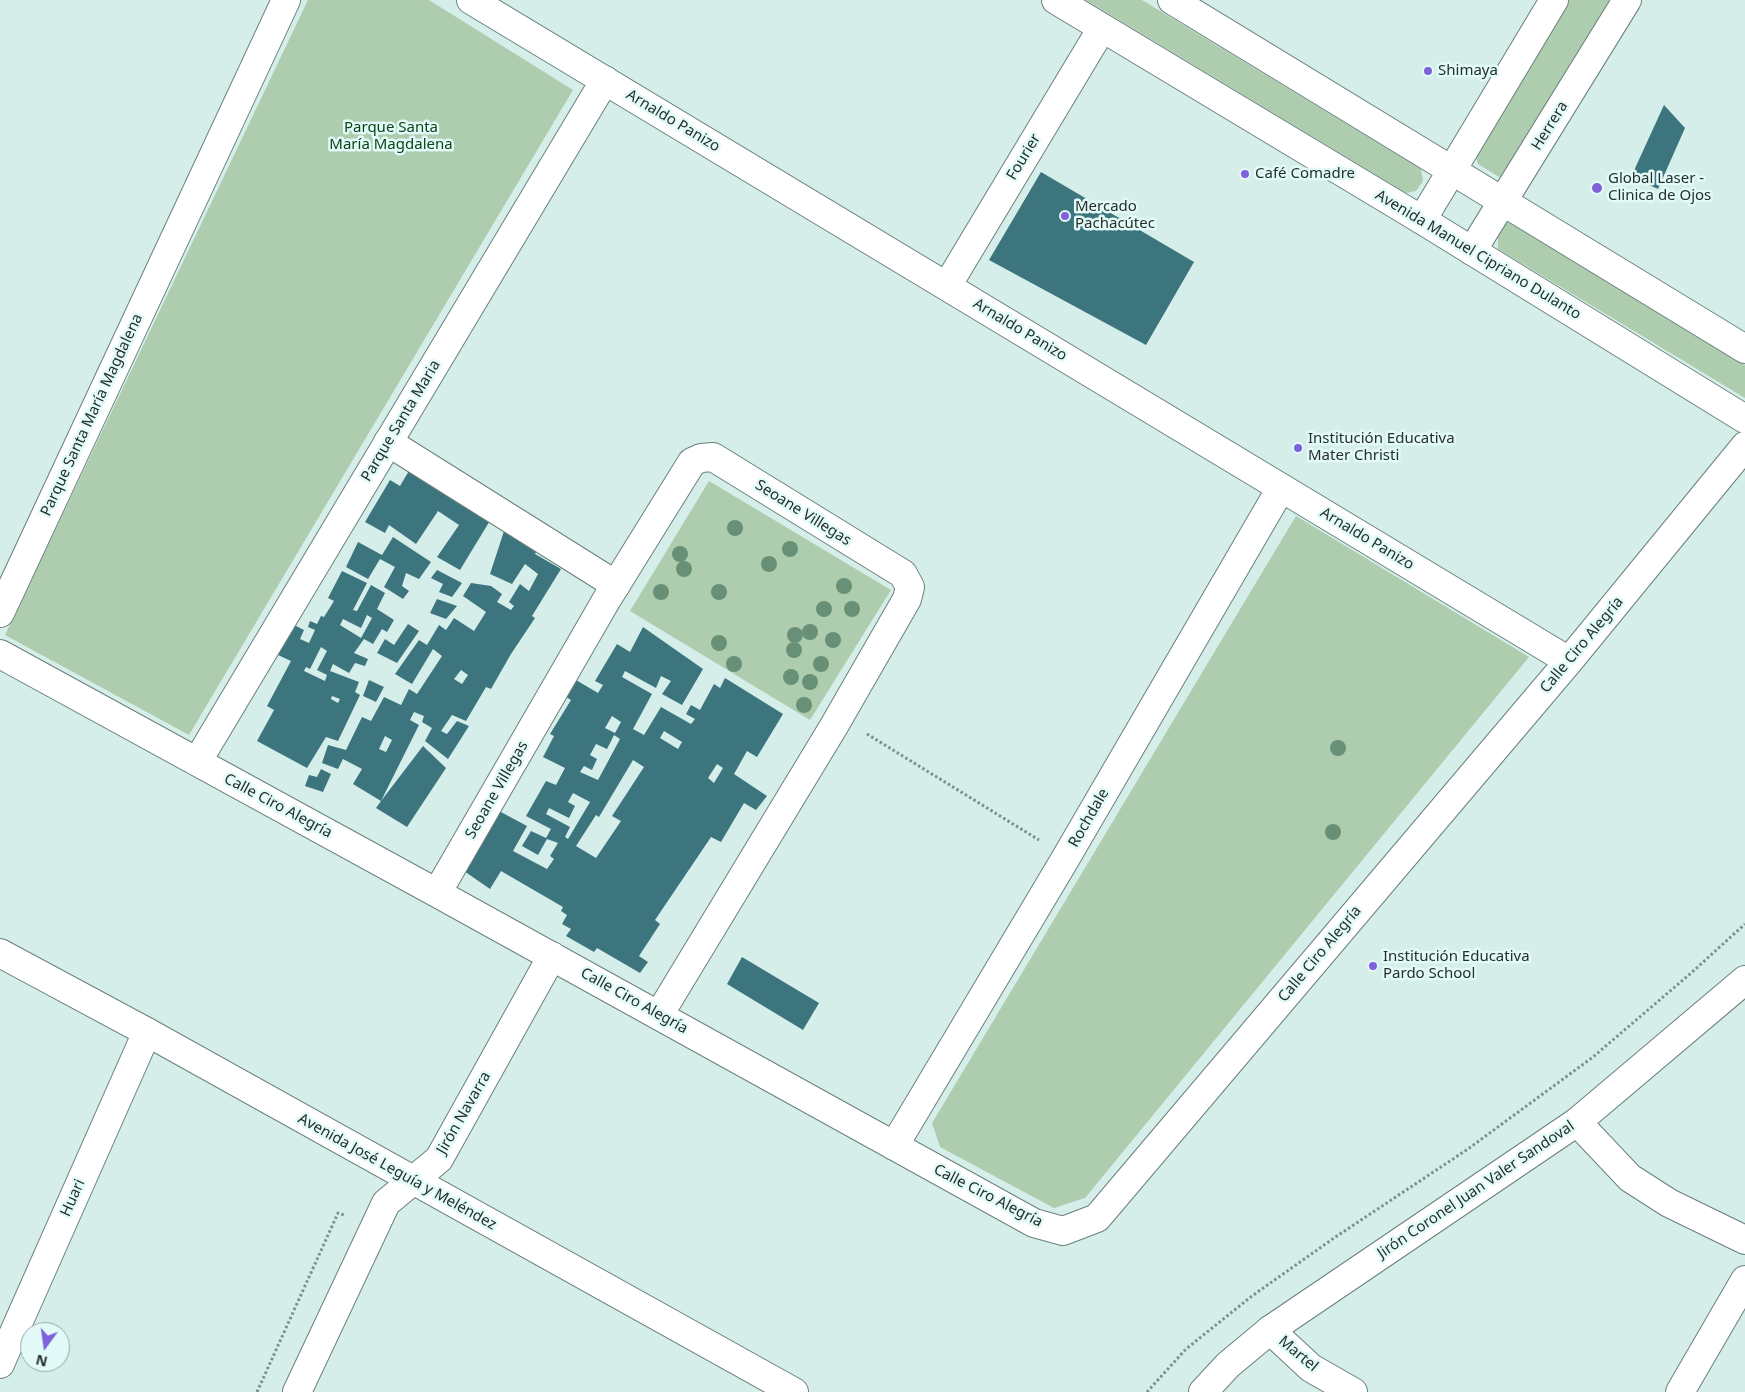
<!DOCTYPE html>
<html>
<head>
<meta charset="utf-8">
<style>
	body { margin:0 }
	#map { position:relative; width:1745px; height:1392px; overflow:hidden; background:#d5eeea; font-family:"Noto Sans",sans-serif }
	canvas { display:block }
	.north { position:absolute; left:20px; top:1322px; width:50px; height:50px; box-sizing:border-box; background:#e2fbf8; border:1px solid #97a9a7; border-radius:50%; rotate:194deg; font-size:14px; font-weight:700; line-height:20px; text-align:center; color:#262f2e }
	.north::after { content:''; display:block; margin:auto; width:18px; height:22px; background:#8061dc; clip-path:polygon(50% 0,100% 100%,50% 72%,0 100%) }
</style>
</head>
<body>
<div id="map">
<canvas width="1745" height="1392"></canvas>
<div class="north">N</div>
</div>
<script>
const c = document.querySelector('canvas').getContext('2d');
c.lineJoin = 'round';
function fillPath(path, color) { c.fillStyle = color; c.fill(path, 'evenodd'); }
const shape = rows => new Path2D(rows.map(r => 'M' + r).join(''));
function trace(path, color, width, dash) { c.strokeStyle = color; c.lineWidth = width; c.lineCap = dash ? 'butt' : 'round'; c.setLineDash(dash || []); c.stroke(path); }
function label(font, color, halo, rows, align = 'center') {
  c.font = font + ' "Noto Sans",sans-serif'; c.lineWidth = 5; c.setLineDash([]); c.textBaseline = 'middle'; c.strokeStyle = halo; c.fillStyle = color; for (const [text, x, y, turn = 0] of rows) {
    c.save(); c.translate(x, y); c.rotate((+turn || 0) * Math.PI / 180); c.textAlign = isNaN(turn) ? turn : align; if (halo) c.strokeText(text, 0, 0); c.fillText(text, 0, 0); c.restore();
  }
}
fillPath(shape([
	[308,0,429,0,573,90,189,735,5,635],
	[1086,0,1142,0,1421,169,1423,181,1416,191,1406,193],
	[1566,0,1612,0,1509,172,1499,177,1478,164,1473,149],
	[1507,222,1517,227,1745,365,1745,398,1498,249,1498,237],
	[709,481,891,590,810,720,630,611],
	[1296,516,1529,657,1085,1198,1054,1208,940,1147,932,1123]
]), '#adcdae');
fillPath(shape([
	[1664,105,1685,128,1658,189,1631,177],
	[1041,172,1194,262,1146,345,989,260],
	[413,464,494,514,460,570,437,557,459,525,438,511,416,544,389,525,385,533,365,522,390,480,400,486],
	[506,525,540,545,535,554,561,569,532,616,535,618,511,654,491,689,486,687,466,721,452,715,441,731,447,734,457,721,469,726,448,759,425,741,432,728,422,722,424,716,414,712,410,720,419,725,381,801,423,746,446,768,407,827,376,808,381,801,353,784,362,769,343,759,338,769,322,763,328,745,346,750,362,717,371,721,384,697,401,705,409,689,417,694,442,656,433,649,412,684,395,674,419,640,427,645,439,625,446,630,454,618,474,631,486,612,463,596,471,583,491,586,502,594,497,602,511,610,514,606,509,602,520,584,529,591,538,574,525,564,512,584,490,574],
	[461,670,468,675,462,684,454,679],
	[385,736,392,740,386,752,379,749],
	[393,537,431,562,419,579,406,573,402,586,409,591,403,599,384,587,395,567,380,559,368,579,346,567,358,542,382,555],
	[437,570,462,583,452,597,439,592,443,584,431,578],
	[342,571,367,583,353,610,357,611,371,585,385,593,377,609,394,620,387,632,382,629,373,644,364,639,354,653,368,659,365,666,355,663,349,673,333,664,330,671,359,682,355,692,360,695,338,741,326,737,307,768,257,741,274,710,267,706,291,661,278,655,294,625,304,630,300,639,309,643,315,630,308,627,310,621,317,624,321,616,324,617,334,601,328,598],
	[367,615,372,618,361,638,340,625,343,619,361,628],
	[321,647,327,651,317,670,327,675,325,681,304,671,306,667,310,669],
	[332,696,340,699,338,703,331,699],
	[437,599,457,606,446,619,430,613],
	[408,624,419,631,397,663,377,653,385,639,394,645],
	[643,627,703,669,682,705,662,694,671,681,661,676,656,688,625,671,622,677,652,694,633,729,644,735,661,707,691,724,695,719,686,714,691,705,700,710,714,684,720,688,725,678,783,714,757,757,747,751,734,774,767,796,756,810,744,803,721,842,711,837,705,846,655,920,660,924,639,956,648,962,640,973,597,948,594,952,566,936,571,929,562,924,567,915,561,911,563,907,501,871,490,889,464,871,499,811,527,826,513,851,547,869,554,859,550,856,558,843,547,839,538,855,522,846,531,831,546,838,551,829,526,816,546,781,556,785,565,768,543,757,554,736,550,734,571,700,566,697,576,680,598,693,603,685,595,681,617,644,630,652],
	[612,716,621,722,615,733,605,728],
	[664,731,682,742,678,749,660,738],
	[614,735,620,739,598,780,580,772,584,766,592,770,597,759,590,755,596,744,607,749],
	[633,760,644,767,612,816,621,821,596,858,576,846,596,815,599,817],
	[717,764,723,768,714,783,708,778],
	[573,793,590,802,568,839,565,837,570,827,546,814,549,808,569,818,575,806,568,802],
	[369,680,384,687,376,702,363,696],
	[321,769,331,774,323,792,305,786,309,775,317,777],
	[742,957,819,1003,803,1030,727,984]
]), '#3c757e');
const pedestrian = shape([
	[388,442,616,585]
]);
const minor = shape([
	[471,0,1569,661],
	[1422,220,1554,0],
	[1472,251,1627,0],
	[947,286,1102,28],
	[0,613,286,0],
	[0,654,437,893,1034,1223,1063,1231,1097,1218,1569,661,1745,446],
	[197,762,605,80],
	[437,893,607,599,692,462,701,458,713,457,903,574,910,587,907,599,834,726,659,1015],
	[1577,1122,1630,1178,1669,1203,1745,1240],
	[894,1146,1064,861,1281,488],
	[1270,1330,1311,1368,1353,1392],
	[0,1364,147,1032],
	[297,1392,386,1203,439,1159,552,956],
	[1680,1392,1745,1280]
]);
const tertiary = shape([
	[0,953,147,1032,794,1392],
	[1203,1392,1228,1365,1270,1330,1577,1122,1745,980]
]);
const secondary = shape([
	[1056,0,1422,220,1745,419],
	[1172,0,1745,349]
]);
trace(pedestrian, '#6a807d', 30);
trace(minor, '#6a807d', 30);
trace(tertiary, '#6a807d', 30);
trace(secondary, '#6a807d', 30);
trace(shape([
	[867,734,1039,840],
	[257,1392,338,1213,344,1215],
	[1147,1392,1186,1349,1252,1296,1334,1238,1468,1149,1593,1057,1690,974,1745,924]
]), '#7e8f8c', 3, [2.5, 2.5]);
trace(pedestrian, '#fff', 28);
trace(minor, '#fff', 28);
trace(tertiary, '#fff', 28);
trace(secondary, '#fff', 28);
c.fillStyle = '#689076';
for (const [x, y] of [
	[735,528],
	[790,549],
	[680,554],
	[769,564],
	[684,569],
	[844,586],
	[661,592],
	[719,592],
	[824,609],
	[852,609],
	[810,632],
	[795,635],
	[833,640],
	[719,643],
	[794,650],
	[734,664],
	[821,664],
	[791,677],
	[810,682],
	[804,705],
	[1338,748],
	[1333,832]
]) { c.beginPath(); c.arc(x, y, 8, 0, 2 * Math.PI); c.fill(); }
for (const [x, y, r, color] of [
	[1428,71,5,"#8061dc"],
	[1245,174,5,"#8061dc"],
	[1597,188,6,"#8061dc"],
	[1065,216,5,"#8061dc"],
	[1298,448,5,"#8061dc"],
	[1373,966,5,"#8061dc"]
]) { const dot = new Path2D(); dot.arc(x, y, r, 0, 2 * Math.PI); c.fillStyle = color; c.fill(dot); trace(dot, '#e2fbf8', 2); }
label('15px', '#262f2e', '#e2fbf8', [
	["Shimaya",1438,71],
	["Café Comadre",1255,174],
	["Global Laser -",1608,179],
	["Clinica de Ojos",1608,196],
	["Mercado",1075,207],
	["Pachacútec",1075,224],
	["Institución Educativa",1308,439],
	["Mater Christi",1308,456],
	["Institución Educativa",1383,957],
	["Pardo School",1383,974]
], 'left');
label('15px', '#262f2e', '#e2fbf8', [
	["Arnaldo Panizo",673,121,31],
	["Herrera",1550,126,-58],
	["Fourier",1024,157,-59],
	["Avenida Manuel Cipriano Dulanto",1478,255,31],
	["Arnaldo Panizo",1020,330,31],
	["Parque Santa María Magdalena",92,415,-65],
	["Parque Santa Maria",401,421,-59],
	["Seoane Villegas",803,513,32],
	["Arnaldo Panizo",1367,539,31],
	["Calle Ciro Alegría",1582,645,-50],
	["Seoane Villegas",497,790,-60],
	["Calle Ciro Alegría",278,806,28],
	["Rochdale",1089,818,-60],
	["Calle Ciro Alegría",1320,954,-50],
	["Calle Ciro Alegría",634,1001,29],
	["Jirón Navarra",464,1113,-60],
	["Avenida José Leguía y Meléndez",397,1172,29],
	["Jirón Coronel Juan Valer Sandoval",1476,1190,-34],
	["Calle Ciro Alegría",988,1196,27],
	["Huari",73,1198,-66],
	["Martel",1298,1354,40]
]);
label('15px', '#0e4317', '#e2fbf8', [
	["Parque Santa",391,128],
	["María Magdalena",391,145]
]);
</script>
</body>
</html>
